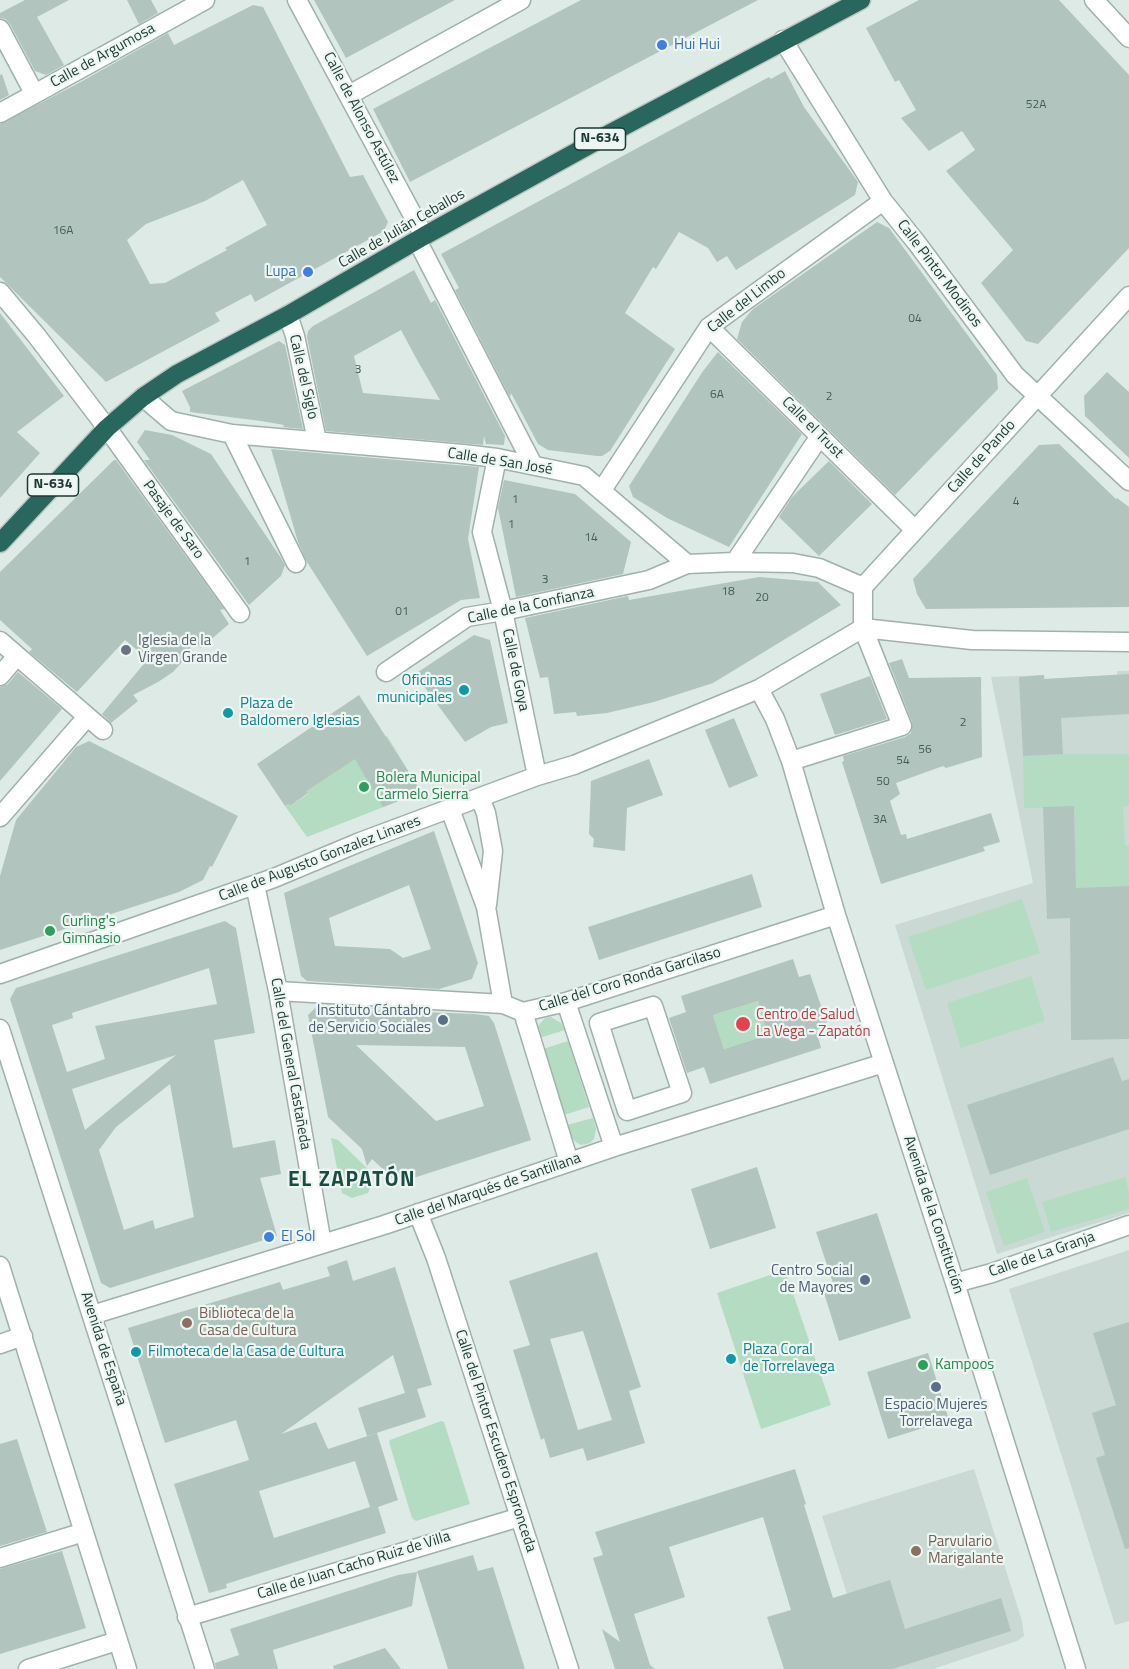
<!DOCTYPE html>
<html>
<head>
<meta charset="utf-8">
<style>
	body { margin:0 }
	canvas { display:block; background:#ddeae5 }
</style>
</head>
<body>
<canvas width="1129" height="1669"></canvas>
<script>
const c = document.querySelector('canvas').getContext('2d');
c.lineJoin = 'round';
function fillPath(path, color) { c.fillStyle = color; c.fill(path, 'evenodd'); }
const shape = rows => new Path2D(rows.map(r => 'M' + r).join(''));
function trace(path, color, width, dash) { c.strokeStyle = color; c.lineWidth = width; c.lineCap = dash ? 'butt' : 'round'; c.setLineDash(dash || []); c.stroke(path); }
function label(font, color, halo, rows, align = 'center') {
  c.font = font + ' "Titillium Web",sans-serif'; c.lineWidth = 4.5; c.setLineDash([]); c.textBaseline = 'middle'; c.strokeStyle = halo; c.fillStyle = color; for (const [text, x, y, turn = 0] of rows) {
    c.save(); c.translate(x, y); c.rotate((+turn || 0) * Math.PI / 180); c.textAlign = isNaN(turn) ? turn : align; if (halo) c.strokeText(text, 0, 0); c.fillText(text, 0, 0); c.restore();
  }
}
fillPath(shape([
	[1117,671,1129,671,1129,1213,997,1254,895,925,1033,883,991,677,1044,675,1045,679,1117,675],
	[1129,1250,1129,1621,1115,1625,1009,1289],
	[974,1469,1022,1621,1024,1636,1017,1641,933,1669,871,1669,822,1516]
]), '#cbd9d4');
fillPath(shape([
	[387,736,417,785,414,795,307,837,285,806,288,804,290,806,308,794,307,791],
	[1063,754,1129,754,1129,806,1123,807,1125,846,1129,846,1129,886,1076,888,1074,807,1024,808,1023,756],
	[1022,899,1040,953,926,990,908,937],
	[1031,976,1045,1021,961,1048,947,1003],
	[758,1001,761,1011,790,1028,724,1049,713,1015],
	[551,1017,561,1023,565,1030,539,1038,538,1026,545,1018],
	[568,1041,589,1107,564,1115,543,1049],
	[593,1118,596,1129,594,1139,590,1143,581,1145,576,1142,572,1138,567,1125],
	[331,1138,338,1140,371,1172,372,1183,368,1193,352,1198,342,1193],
	[1125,1177,1129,1192,1129,1209,1051,1232,1042,1202],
	[1027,1178,1045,1232,1004,1246,986,1192],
	[785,1270,831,1405,761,1429,717,1293],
	[441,1421,444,1422,470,1504,416,1521,412,1518,389,1442,390,1440]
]), '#b4dcc2');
fillPath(shape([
	[25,0,69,0,37,17,64,65,46,75,35,71,10,24,5,19,0,18,0,13],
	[127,0,151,0,158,13,139,24],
	[314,0,455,0,346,58],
	[581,0,758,0,410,182,373,109],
	[919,0,1059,0,1129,75,1129,248,1038,344,1026,341,981,283,1013,250,946,171,975,150,962,131,929,151,901,118,916,110,899,80,895,82,866,28],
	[253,5,263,7,350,177,363,175,388,222,384,231,255,302,251,294,215,313,220,321,106,382,0,277,0,124,77,84,168,33,174,45],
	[243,180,267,225,225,248,227,250,165,283,150,284,127,240,146,224,205,201],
	[785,71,804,107,858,182,855,195,736,270,727,256,717,262,708,248,679,232,656,269,653,267,625,313,675,349,610,451,602,456,597,456,548,450,538,444,511,393,510,397,455,290,459,288,441,254,769,77,771,79],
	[2,74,9,95,0,100,0,75],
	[877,222,889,228,997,375,998,389,895,495,737,339,742,322,753,309],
	[414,270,431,303,435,300,505,436,504,445,486,444,484,436,483,445,326,431,307,337,308,331,313,326],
	[401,330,416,358,440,400,363,393,354,356],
	[0,313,64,396,17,432,40,453,0,498],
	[279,341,285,345,303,429,283,427,284,425,261,421,190,412,190,407,182,391],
	[718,352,802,434,729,547,667,518,633,497,629,486,703,371],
	[1107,372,1129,392,1129,458,1085,416,1084,396],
	[145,430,172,435,211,454,281,558,285,565,281,576,249,605,144,460,150,460,137,442],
	[1059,444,1116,499,1117,498,1129,507,1129,607,926,609,917,594,913,579,1039,445],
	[271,449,479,467,468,539,480,598,461,600,367,656,307,562,298,542],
	[114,460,116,460,224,609,220,610,229,624,201,648,194,641,183,661,173,672,158,682,133,695,138,701,111,723,102,714,148,659,125,640,77,692,29,652,32,649,0,620,0,572],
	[829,461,872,504,819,556,779,517,792,497],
	[504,480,575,494,631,542,623,574,516,597,498,508],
	[759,577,818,582,841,605,713,683,654,702,607,713,577,716,576,712,554,714,548,677,540,678,525,618,628,596,629,600],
	[474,635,490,640,508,723,491,727,465,742,415,674],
	[902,659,909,678,981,677,982,757,946,768,943,766,896,783,900,794,890,801,901,835,906,834,907,839,991,813,1000,842,983,847,985,851,881,884,842,762,844,761,843,756,905,737,911,733,912,722,889,663],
	[18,672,62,709,0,781,0,687,8,684],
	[1129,674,1129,714,1061,718,1063,754,1023,756,1019,677,1044,675,1044,679],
	[870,676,887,719,835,735,820,694],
	[359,695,417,785,414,795,383,807,355,759,307,791,308,793,290,806,288,804,285,806,257,764],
	[734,718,758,776,729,788,705,730],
	[89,741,238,816,212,867,210,866,203,880,179,892,0,950,0,876,16,820,76,747],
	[649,759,663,795,627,808,625,851,593,847,594,839,589,834,591,781],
	[1074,806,1076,888,1129,886,1129,1039,1071,1040,1070,918,1047,919,1043,807],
	[434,831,478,963,472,979,439,989,307,981,301,976,284,893],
	[409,885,431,949,403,958,390,949,335,946,329,918],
	[752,874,762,907,599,960,588,927],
	[225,921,236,928,255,1033,214,1040,233,1148,275,1140,281,1174,260,1178,277,1236,110,1288,101,1283,10,999,16,988],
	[209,968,217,1004,95,1026,105,1059,67,1072,52,1025,73,1018,72,1013],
	[176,1055,85,1130,72,1089],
	[170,1084,194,1217,155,1229,153,1220,124,1230,99,1150,116,1127],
	[793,959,799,977,810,974,828,1026,816,1030,821,1048,710,1084,704,1067,687,1073,669,1018,686,1012,681,996],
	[758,1001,768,1035,724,1049,713,1015],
	[318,1005,377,1008,369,1010,475,1014,489,1016,494,1023,531,1140,398,1183,372,1159,367,1166,362,1149,328,1117,308,1015],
	[356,1045,465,1047,484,1106,436,1121],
	[1113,1057,1122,1081,1129,1079,1129,1129,990,1175,967,1105],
	[757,1167,776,1228,710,1249,691,1189],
	[877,1213,911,1318,839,1341,824,1293,835,1289,816,1232],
	[597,1252,641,1387,629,1391,645,1443,587,1461,583,1448,550,1458,544,1438,541,1440,513,1350,530,1345,509,1281],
	[583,1331,612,1420,578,1430,550,1339],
	[347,1260,353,1281,395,1267,432,1385,417,1389,426,1417,367,1436,358,1408,405,1393,393,1355,281,1434,316,1422,328,1449,377,1433,398,1500,378,1507,386,1533,226,1584,227,1588,209,1593,174,1484,249,1460,236,1420,165,1443,128,1328,280,1282,283,1290,330,1276,327,1267],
	[355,1461,370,1507,274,1538,259,1491],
	[1129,1322,1129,1548,1125,1549,1096,1458,1105,1455,1092,1413,1116,1405,1093,1333],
	[928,1353,949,1420,888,1439,867,1372],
	[17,1439,47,1532,0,1546,0,1444],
	[795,1469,806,1504,804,1505,833,1598,890,1580,905,1629,1001,1598,1011,1631,893,1669,784,1669,767,1617,791,1610,763,1517,669,1547,685,1597,634,1614,650,1665,655,1669,615,1669,602,1629,620,1642,593,1558,603,1555,595,1532],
	[62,1551,86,1628,0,1654,0,1569],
	[473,1555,478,1571,493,1567,525,1669,448,1669,417,1571],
	[417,1572,412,1606,273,1650,278,1669,216,1669,215,1663,239,1655,230,1629,398,1575],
	[385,1648,401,1669,334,1669,333,1666]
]), '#b2c4be');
const minor = shape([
	[297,0,424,236],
	[1094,0,1129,38],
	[0,29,34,93],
	[783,40,883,201,916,242,1015,375,1129,481],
	[349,95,521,0],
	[0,113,205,0],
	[417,240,533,465],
	[0,292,36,335,107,428,240,613],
	[288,315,295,336,317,441],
	[709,327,915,530],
	[143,397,171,421,232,434,463,454,497,458,584,476,687,564,735,562,793,563,819,568,863,587],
	[232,434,296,563],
	[497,458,482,532,503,611,537,776],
	[602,490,709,327,883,201],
	[735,562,820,436],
	[863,628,972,640,1129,642],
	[0,641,103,730],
	[386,672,467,617,503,611,649,580,687,564],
	[0,676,17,656],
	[759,689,775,719,791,761,836,915,955,1283,1076,1669],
	[791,761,902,726,863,628,863,587,1129,296],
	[480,798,486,813,493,851,487,905],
	[450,809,486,907,503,1004],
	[0,817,87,717],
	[255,885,278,991,322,1244],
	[0,974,274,878,360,842,537,776,574,765,759,689,863,628],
	[278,991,503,1004,523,1012,566,1002,836,915],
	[566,1002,614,1147],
	[653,1006,682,1093,627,1111,599,1023,653,1006],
	[523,1012,569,1162],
	[0,1029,205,1669],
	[418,1213,436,1258,569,1669],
	[0,1266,127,1669],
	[955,1283,992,1273,1129,1225],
	[92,1315,384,1225,614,1147,884,1063],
	[0,1344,23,1336],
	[0,1558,84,1532],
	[187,1617,520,1517],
	[28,1669,117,1641]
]);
const highway = shape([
	[0,543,107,428,143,397,177,374,288,315,424,236,609,134,861,0]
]);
trace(minor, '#a0b1ac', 21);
trace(highway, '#bcc4c2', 21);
trace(minor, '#fff', 18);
trace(highway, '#29675e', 18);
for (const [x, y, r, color] of [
	[662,45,6,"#3f7fe0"],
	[308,272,6,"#3f7fe0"],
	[126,650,6,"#6b7280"],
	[464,690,6,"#0f9aa8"],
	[228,713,6,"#0f9aa8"],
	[364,787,6,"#2e9e5b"],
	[50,931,6,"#2e9e5b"],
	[443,1020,6,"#5c6f8a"],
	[743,1024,8,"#e0444e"],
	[269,1237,6,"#3f7fe0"],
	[865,1280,6,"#5c6f8a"],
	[187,1323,6,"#8d6e63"],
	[136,1352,6,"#0f9aa8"],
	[731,1359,6,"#0f9aa8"],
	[923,1365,6,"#2e9e5b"],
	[936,1387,6,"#5c6f8a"],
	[916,1551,6,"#8d6e63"]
]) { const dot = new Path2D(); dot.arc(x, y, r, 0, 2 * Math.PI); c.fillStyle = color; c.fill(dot); trace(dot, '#edf6f2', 2); }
label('12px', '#435c56', null, [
	["52A",1036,105],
	["16A",63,231],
	["04",915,319],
	["3",358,370],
	["6A",717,395],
	["2",829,397],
	["1",515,500],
	["4",1016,502],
	["1",511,525],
	["14",591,538],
	["1",247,562],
	["3",545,580],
	["18",728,592],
	["20",762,598],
	["01",402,612],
	["2",963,723],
	["56",925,750],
	["54",903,761],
	["50",883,782],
	["3A",880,820]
]);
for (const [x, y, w] of [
	[600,139,51],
	[53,485,51]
]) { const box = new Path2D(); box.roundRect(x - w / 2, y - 11, w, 22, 4.5); c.fillStyle = '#edf6f2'; c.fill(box); trace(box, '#1e3934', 1.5); }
label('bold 14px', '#1e3934', null, [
	["N-634",600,139],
	["N-634",53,485]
]);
label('15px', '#366cbe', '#edf6f2', [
	["Hui Hui",674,45],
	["Lupa",296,272,"right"],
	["El Sol",281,1237]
], 'left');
label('15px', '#1e3934', '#edf6f2', [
	["Calle de Argumosa",103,56,-29],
	["Calle de Alonso Astúlez",361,118,62],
	["Calle de Julián Ceballos",402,229,-30],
	["Calle Pintor Modinos",939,274,53],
	["Calle del Limbo",747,301,-38],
	["Calle del Siglo",303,377,77],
	["Calle el Trust",812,428,45],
	["Calle de Pando",982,457,-48],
	["Calle de San José",500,462,9],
	["Pasaje de Saro",173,520,54],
	["Calle de la Confianza",531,606,-12],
	["Calle de Goya",515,670,78],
	["Calle de Augusto Gonzalez Linares",320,859,-21],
	["Calle del Coro Ronda Garcilaso",630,980,-17],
	["Calle del General Castañeda",290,1064,80],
	["Calle del Marqués de Santillana",488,1190,-19],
	["Avenida de la Constitución",933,1215,72],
	["Calle de La Granja",1042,1255,-19],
	["Avenida de España",103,1349,72],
	["Calle del Pintor Escudero Espronceda",495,1441,72],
	["Calle de Juan Cacho Ruiz de Villa",354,1566,-17]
]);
label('15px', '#5b616d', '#edf6f2', [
	["Iglesia de la",138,641],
	["Virgen Grande",138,658]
], 'left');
label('15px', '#0d838f', '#edf6f2', [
	["Oficinas",452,681,"right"],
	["municipales",452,698,"right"],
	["Plaza de",240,704],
	["Baldomero Iglesias",240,721],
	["Plaza Coral",743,1350],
	["de Torrelavega",743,1367],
	["Filmoteca de la Casa de Cultura",148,1352]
], 'left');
label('15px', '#27864d', '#edf6f2', [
	["Bolera Municipal",376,778],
	["Carmelo Sierra",376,795],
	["Curling's",62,922],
	["Gimnasio",62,939],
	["Kampoos",935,1365]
], 'left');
label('15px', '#4e5e75', '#edf6f2', [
	["Instituto Cántabro",431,1011],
	["de Servicio Sociales",431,1028],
	["Centro Social",853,1271],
	["de Mayores",853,1288],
	["Espacio Mujeres",936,1405,"center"],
	["Torrelavega",936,1422,"center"]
], 'right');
label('15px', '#be3a42', '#edf6f2', [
	["Centro de Salud",756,1015],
	["La Vega - Zapatón",756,1032]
], 'left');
label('15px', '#785e54', '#edf6f2', [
	["Biblioteca de la",199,1314],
	["Casa de Cultura",199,1331],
	["Parvulario",928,1542],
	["Marigalante",928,1559]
], 'left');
c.letterSpacing = '1.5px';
label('bold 21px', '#1a4c43', '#edf6f2', [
	["EL ZAPATÓN",352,1181]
]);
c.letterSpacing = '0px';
</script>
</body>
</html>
